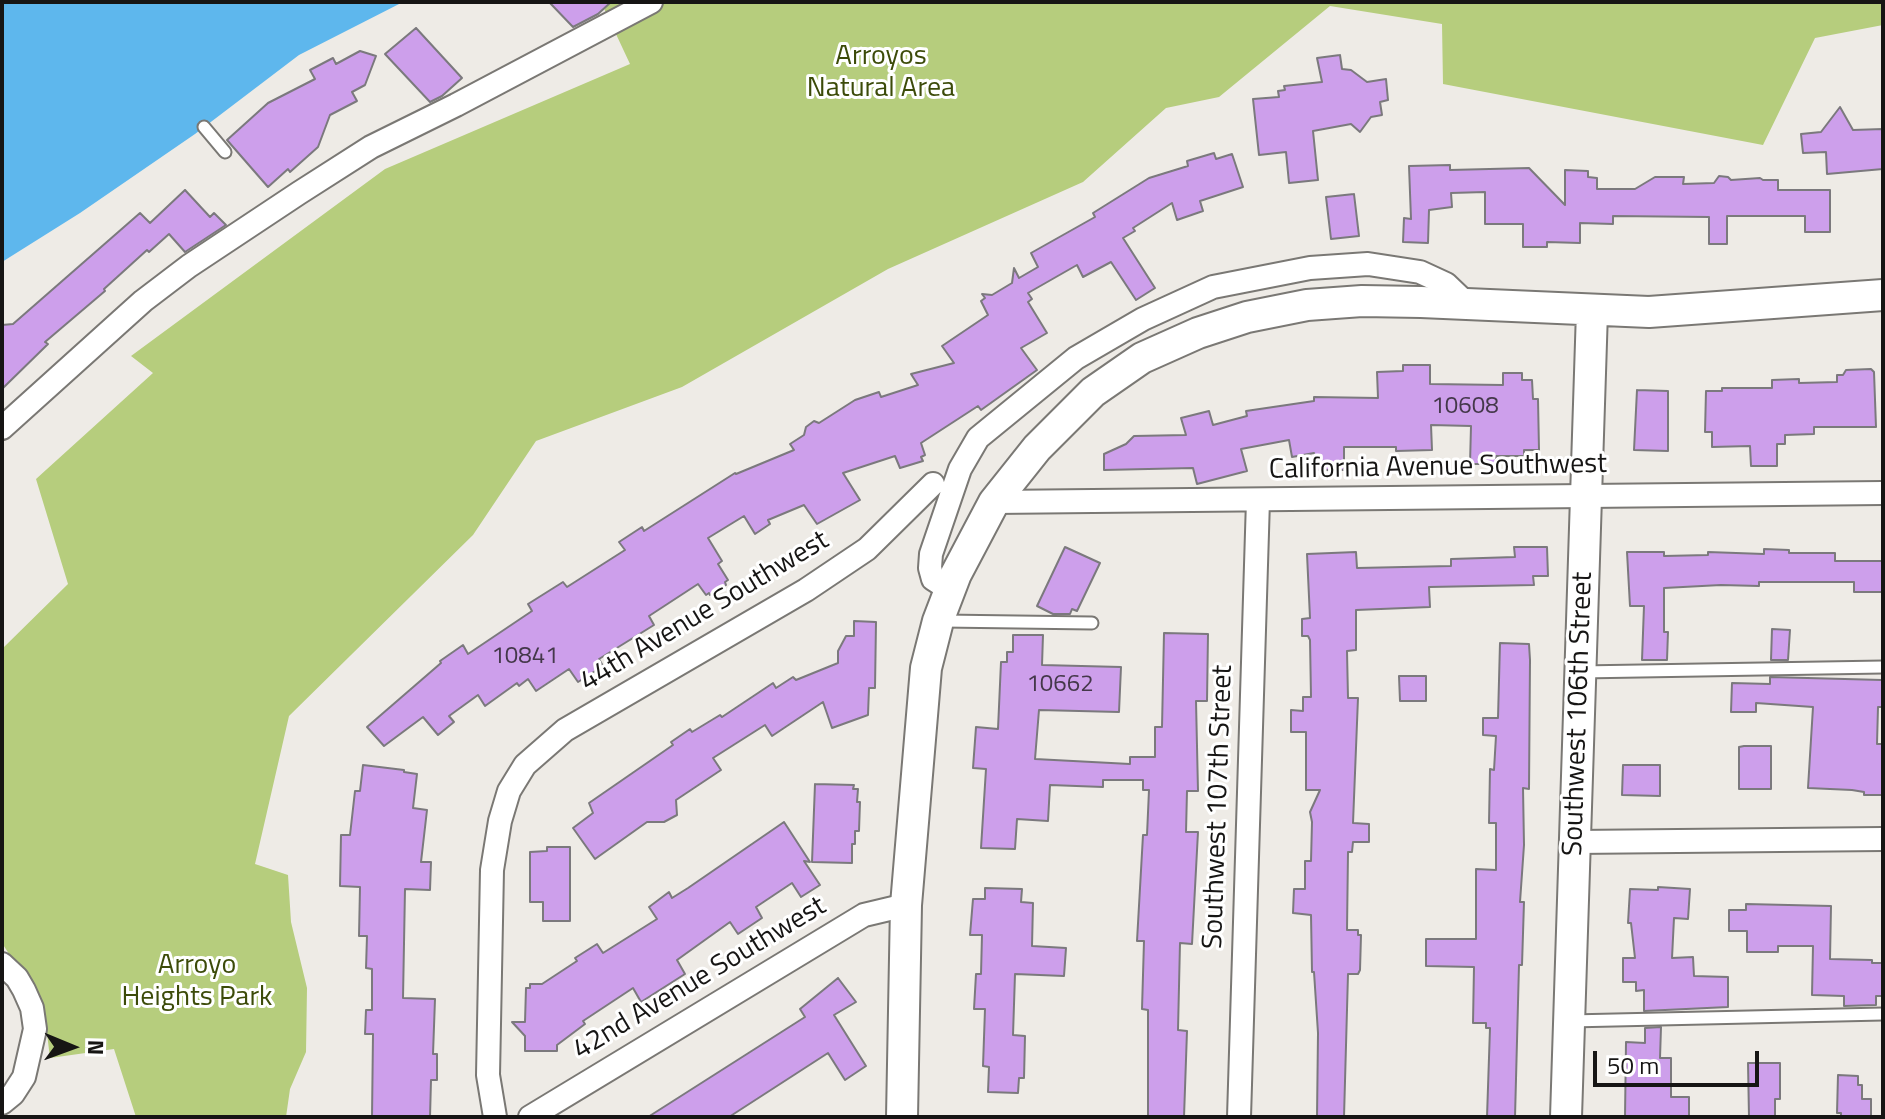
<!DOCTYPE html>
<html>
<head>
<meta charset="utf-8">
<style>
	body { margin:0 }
	#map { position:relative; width:1885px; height:1119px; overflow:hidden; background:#eeebe6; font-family:"Titillium Web",sans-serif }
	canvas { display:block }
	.frame { position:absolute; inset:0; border:4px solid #161514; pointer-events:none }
	.north { position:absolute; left:32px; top:1007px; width:80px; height:80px; -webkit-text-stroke:6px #fff; paint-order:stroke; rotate:91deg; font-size:22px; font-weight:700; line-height:32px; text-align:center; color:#161514 }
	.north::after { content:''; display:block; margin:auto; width:28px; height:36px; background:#161514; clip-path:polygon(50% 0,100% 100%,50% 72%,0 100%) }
	.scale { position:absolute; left:1593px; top:1051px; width:166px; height:36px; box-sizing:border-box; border:4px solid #161514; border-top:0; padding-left:10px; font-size:24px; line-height:28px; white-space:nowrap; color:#161514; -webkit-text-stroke:6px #fff; paint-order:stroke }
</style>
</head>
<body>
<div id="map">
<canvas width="1885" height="1119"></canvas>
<div class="frame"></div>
<div class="north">N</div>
<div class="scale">50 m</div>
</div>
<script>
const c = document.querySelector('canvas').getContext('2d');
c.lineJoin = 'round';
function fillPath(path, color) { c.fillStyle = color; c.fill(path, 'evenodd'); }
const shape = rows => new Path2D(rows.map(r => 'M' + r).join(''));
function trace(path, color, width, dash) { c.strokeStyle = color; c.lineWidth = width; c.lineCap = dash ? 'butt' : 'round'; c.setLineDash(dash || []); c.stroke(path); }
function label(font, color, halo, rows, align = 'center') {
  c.font = font + ' "Titillium Web",sans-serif'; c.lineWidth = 6; c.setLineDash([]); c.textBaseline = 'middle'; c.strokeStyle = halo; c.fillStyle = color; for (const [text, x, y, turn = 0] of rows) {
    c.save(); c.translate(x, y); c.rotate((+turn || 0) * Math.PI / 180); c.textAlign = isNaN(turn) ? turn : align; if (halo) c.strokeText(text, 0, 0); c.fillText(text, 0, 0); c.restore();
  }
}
fillPath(shape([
	[601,2,1883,2,1883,25,1815,38,1763,145,1443,84,1442,24,1330,6,1219,97,1166,108,1083,182,888,269,682,387,536,441,473,535,289,716,255,864,288,875,291,922,307,988,306,1052,290,1089,286,1117,136,1117,114,1049,50,1058,44,1009,2,943,2,649,68,584,36,479,153,373,131,356,385,169,630,64]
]), '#b6cd7d');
fillPath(shape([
	[2,2,403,2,299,55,195,134,80,213,2,262]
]), '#5eb7ed');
const building = shape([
	[549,2,611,2,598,14,573,27,549,2],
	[416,28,462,78,442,96,430,102,385,54,416,28],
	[360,51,376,56,365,85,352,92,357,101,330,115,318,147,290,172,288,169,268,187,227,140,268,103,315,79,310,70,333,58,336,64,360,51],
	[1340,55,1342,69,1351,70,1367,82,1386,79,1388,100,1380,102,1382,115,1371,117,1360,132,1351,124,1313,131,1318,180,1289,183,1286,152,1259,155,1253,99,1279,97,1278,91,1285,90,1284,86,1322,82,1317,58,1340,55],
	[1840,107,1853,130,1883,129,1883,169,1827,174,1826,152,1803,153,1801,134,1821,132,1840,107],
	[1214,153,1216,159,1232,154,1243,187,1200,201,1203,211,1177,220,1172,203,1133,228,1135,231,1123,238,1155,288,1136,300,1111,262,1083,277,1077,265,1028,293,1032,299,1028,302,1047,333,1021,348,1037,370,981,410,978,406,921,443,925,455,921,457,923,461,900,468,895,456,843,473,860,500,817,524,804,505,768,520,770,524,755,534,744,516,708,538,722,561,718,564,728,580,725,582,726,585,710,595,709,593,706,595,698,584,649,616,654,625,599,659,603,666,578,682,569,669,536,691,528,679,519,686,517,683,485,706,478,695,449,716,454,722,438,735,423,717,384,746,367,727,441,663,440,661,463,645,468,654,532,611,528,604,563,582,567,587,625,550,619,542,642,527,644,531,735,473,736,474,794,450,790,444,804,435,806,427,814,421,819,423,855,400,879,392,881,397,918,385,911,374,954,363,942,346,988,315,981,301,985,298,982,294,992,295,1012,283,1014,268,1019,278,1038,267,1031,253,1095,217,1093,213,1149,178,1188,166,1187,161,1214,153],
	[1450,165,1450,170,1529,168,1565,205,1565,170,1588,171,1588,177,1597,178,1597,189,1635,189,1655,177,1684,177,1683,184,1714,183,1719,176,1728,177,1731,180,1760,178,1763,180,1778,180,1778,190,1830,190,1830,232,1805,232,1805,216,1727,216,1727,244,1709,244,1709,217,1613,216,1613,224,1580,223,1580,243,1547,242,1547,247,1523,247,1523,224,1485,224,1485,192,1451,193,1452,207,1429,210,1428,243,1403,242,1404,218,1411,219,1409,166,1450,165],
	[185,190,210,217,214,213,226,225,185,252,169,234,149,252,147,250,104,289,105,291,45,342,48,344,2,389,2,325,13,324,140,213,150,223,185,190],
	[1354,194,1359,236,1331,239,1326,197,1354,194],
	[1403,365,1430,365,1430,384,1503,385,1503,373,1522,373,1522,380,1532,380,1533,399,1538,399,1539,450,1524,450,1524,456,1496,456,1496,464,1470,464,1471,426,1431,425,1432,450,1396,451,1396,447,1344,447,1344,470,1314,470,1314,453,1292,457,1289,440,1241,449,1247,471,1197,484,1193,468,1104,470,1104,454,1126,444,1134,436,1186,435,1181,418,1209,411,1213,425,1247,416,1246,411,1314,401,1314,397,1378,398,1377,372,1403,371,1403,365],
	[1871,369,1874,372,1876,427,1814,427,1814,434,1785,435,1785,444,1777,444,1777,466,1751,466,1750,446,1712,447,1712,432,1705,432,1706,391,1722,391,1722,388,1772,388,1772,380,1799,379,1799,383,1837,382,1837,375,1843,375,1846,370,1871,369],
	[1637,390,1668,391,1668,451,1634,450,1637,390],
	[1065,547,1100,563,1077,611,1072,609,1070,614,1053,614,1037,606,1065,547],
	[1514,547,1547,547,1548,576,1533,576,1534,585,1429,587,1430,607,1356,610,1356,650,1347,651,1348,698,1358,698,1353,823,1369,824,1369,842,1353,842,1352,852,1348,852,1347,930,1358,930,1358,935,1361,935,1360,970,1358,974,1348,974,1344,1117,1317,1117,1318,1033,1314,972,1312,972,1311,915,1293,913,1294,889,1305,889,1305,861,1311,861,1312,822,1310,812,1320,790,1306,790,1306,732,1291,732,1291,710,1303,711,1303,697,1311,697,1310,640,1308,636,1302,636,1302,619,1310,618,1307,554,1356,552,1357,568,1451,566,1451,559,1515,557,1514,547],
	[1764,549,1789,550,1789,553,1835,553,1835,561,1883,561,1883,592,1854,592,1854,582,1759,582,1759,586,1721,585,1664,588,1664,632,1668,632,1667,660,1642,660,1644,606,1630,606,1627,552,1664,552,1664,556,1708,555,1708,552,1764,554,1764,549],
	[854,621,876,622,875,688,869,688,868,715,832,728,823,702,772,736,765,725,713,758,721,770,676,800,677,815,664,822,647,822,595,859,573,828,593,813,589,803,673,745,671,742,690,729,692,732,720,715,722,717,773,683,776,688,793,677,796,680,838,663,838,651,846,636,854,636,854,621],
	[1772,629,1790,630,1788,660,1771,660,1772,629],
	[1164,633,1208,634,1207,701,1196,701,1198,791,1187,791,1186,832,1198,832,1192,944,1180,943,1178,1030,1187,1031,1184,1117,1148,1117,1148,1010,1142,1009,1144,941,1137,941,1143,835,1147,835,1149,790,1143,790,1143,780,1103,780,1103,787,1050,785,1048,821,1017,819,1015,849,981,848,986,769,973,768,976,727,998,729,1001,662,1007,662,1007,652,1013,652,1013,635,1043,635,1042,665,1121,667,1119,712,1039,710,1035,759,1130,764,1130,757,1155,757,1155,727,1162,727,1164,633],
	[1500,643,1529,644,1530,660,1529,789,1523,788,1524,845,1520,902,1524,902,1522,965,1519,965,1515,1117,1487,1117,1490,1028,1486,1028,1486,1023,1473,1023,1474,967,1426,966,1426,939,1476,939,1476,869,1496,870,1496,823,1489,823,1490,769,1494,770,1496,736,1483,735,1483,718,1498,718,1500,643],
	[1399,676,1426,676,1426,701,1400,701,1399,676],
	[1770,677,1882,680,1882,707,1878,707,1877,744,1883,744,1883,795,1864,795,1864,792,1852,790,1808,788,1813,707,1756,703,1756,712,1731,712,1732,683,1770,684,1770,677],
	[1744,746,1771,746,1771,789,1739,789,1739,747,1744,746],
	[363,765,404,770,404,772,417,774,413,808,427,810,421,862,431,862,430,890,405,889,403,998,435,999,433,1054,437,1054,437,1080,431,1080,430,1117,372,1117,373,1034,365,1034,366,1010,372,1010,372,969,366,968,367,936,359,936,360,887,340,886,341,835,350,835,355,791,360,791,363,765],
	[1623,765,1660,765,1660,796,1622,795,1623,765],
	[815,784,854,785,853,789,858,789,857,802,860,802,859,831,855,831,855,844,852,844,852,863,812,862,815,784],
	[784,822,810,862,804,861,820,885,801,897,792,883,756,907,762,918,738,934,730,922,677,960,685,974,641,1002,633,988,583,1021,585,1024,557,1045,557,1051,525,1051,525,1036,512,1022,525,1022,526,988,530,988,530,984,542,984,577,961,575,958,597,944,603,953,657,919,649,907,669,892,672,898,688,888,784,822],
	[547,847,570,847,570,921,543,921,543,902,530,902,530,852,547,851,547,847],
	[1658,887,1690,889,1688,919,1674,918,1672,958,1693,957,1694,976,1728,977,1728,1007,1644,1011,1644,990,1636,991,1636,982,1623,982,1623,958,1635,958,1631,923,1628,923,1630,889,1658,890,1658,887],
	[985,888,1022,889,1021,902,1033,903,1032,946,1066,948,1064,976,1015,974,1013,1035,1025,1036,1024,1078,1019,1078,1018,1093,988,1092,989,1067,983,1066,985,1009,974,1009,976,974,981,974,982,935,970,935,973,899,985,899,985,888],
	[1746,904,1831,906,1830,959,1872,960,1872,963,1883,963,1883,996,1876,996,1876,1005,1844,1006,1844,996,1812,995,1813,946,1778,946,1778,952,1747,952,1747,931,1729,931,1729,910,1746,910,1746,904],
	[838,978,856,1002,834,1015,866,1066,845,1080,828,1053,729,1117,648,1117,805,1017,800,1009,838,978],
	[1661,1027,1660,1058,1671,1058,1671,1097,1689,1097,1689,1117,1625,1117,1626,1042,1645,1043,1645,1028,1661,1027],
	[1748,1063,1780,1063,1780,1099,1775,1099,1775,1117,1749,1117,1748,1063],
	[1838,1075,1858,1076,1858,1085,1862,1085,1862,1099,1871,1099,1871,1117,1841,1117,1841,1113,1837,1113,1838,1075]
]);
fillPath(building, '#cd9feb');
trace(building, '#7b797d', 2);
const lane = shape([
	[204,127,225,152],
	[943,621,1092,623],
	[1580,672,1883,667],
	[1570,1021,1883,1014]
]);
const street = shape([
	[2,428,143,301,189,266,299,193,371,147,456,105,651,2],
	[994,502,1883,493],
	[950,590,933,579,930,568,931,554,960,469,978,438,1076,358,1143,319,1213,287,1310,268,1368,264,1420,272,1446,284,1468,305],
	[1575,842,1883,839],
	[2,964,17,978,24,990,32,1008,35,1029,24,1077,13,1094,2,1103],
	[495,1117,488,1075,492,870,500,821,509,791,525,765,565,730,806,590,867,549,933,484],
	[530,1117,864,915,906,905],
	[1239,1117,1258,500]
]);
const secondary = shape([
	[902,1117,906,905,926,668,938,621,956,574,994,502,1037,448,1093,392,1142,358,1198,333,1247,317,1307,305,1362,301,1421,302,1649,312,1883,295],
	[1566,1117,1592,311]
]);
trace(lane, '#7a7874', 15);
trace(street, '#7a7874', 26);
trace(secondary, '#7a7874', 34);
trace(lane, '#fff', 11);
trace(street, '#fff', 22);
trace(secondary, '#fff', 30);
label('24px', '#44384a', null, [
	["10608",1465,407],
	["10841",525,657],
	["10662",1060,685]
]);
label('28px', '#3c4b09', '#fff', [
	["Arroyos",881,57],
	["Natural Area",881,89],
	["Arroyo",197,966],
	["Heights Park",197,998]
]);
label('28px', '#161514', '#fff', [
	["California Avenue Southwest",1438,468,-1],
	["44th Avenue Southwest",705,612,-31],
	["Southwest 106th Street",1579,714,-88],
	["Southwest 107th Street",1219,807,-88],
	["42nd Avenue Southwest",700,979,-31]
]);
</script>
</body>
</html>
